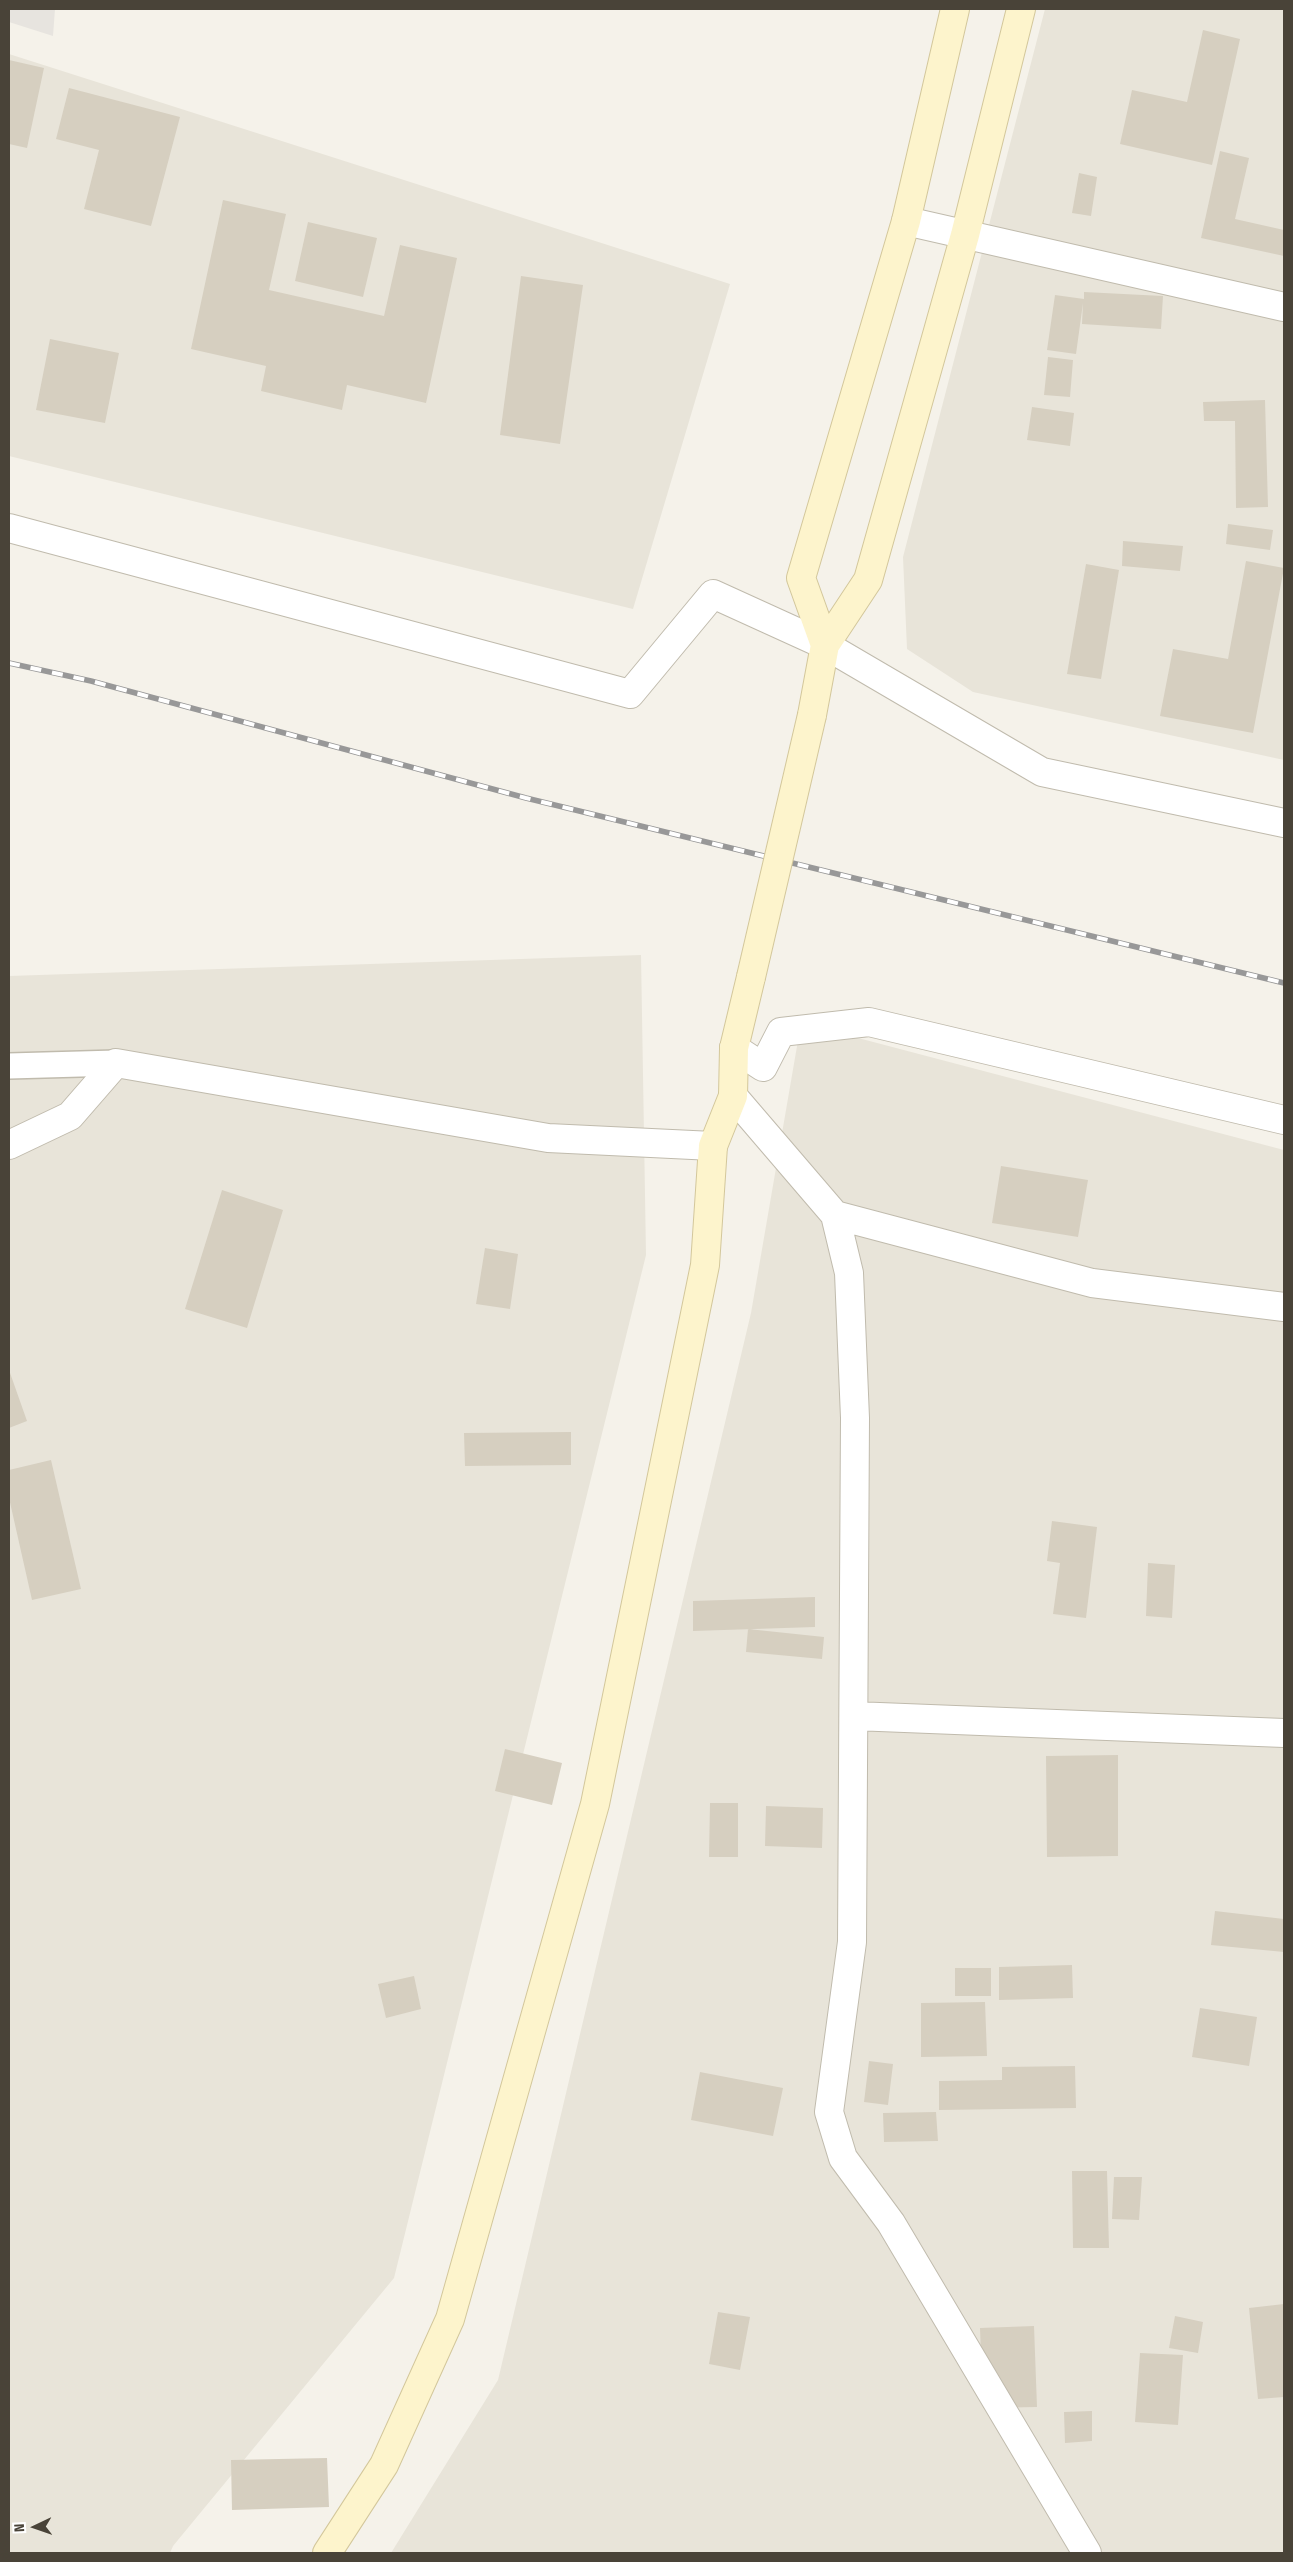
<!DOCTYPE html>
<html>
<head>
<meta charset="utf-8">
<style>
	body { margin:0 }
	#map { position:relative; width:1293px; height:2562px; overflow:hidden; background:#f5f2ea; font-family:"Fira Sans Condensed",sans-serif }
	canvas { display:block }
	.frame { position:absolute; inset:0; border:10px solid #494338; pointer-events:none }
	.north { position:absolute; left:10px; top:2502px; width:50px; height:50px; -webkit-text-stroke:4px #fff; paint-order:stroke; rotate:267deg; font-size:14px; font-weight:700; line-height:20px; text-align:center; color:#494338 }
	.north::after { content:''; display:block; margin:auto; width:18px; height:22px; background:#494338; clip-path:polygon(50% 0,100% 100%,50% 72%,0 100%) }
</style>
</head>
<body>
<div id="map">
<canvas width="1293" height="2562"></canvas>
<div class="frame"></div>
<div class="north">N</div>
</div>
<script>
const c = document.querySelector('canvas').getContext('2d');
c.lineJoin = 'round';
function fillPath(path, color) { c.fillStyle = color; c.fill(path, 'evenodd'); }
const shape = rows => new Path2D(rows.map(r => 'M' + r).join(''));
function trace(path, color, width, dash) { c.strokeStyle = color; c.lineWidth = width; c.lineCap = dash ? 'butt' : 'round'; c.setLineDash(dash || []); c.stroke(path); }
fillPath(shape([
	[1045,9,1284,9,1284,760,973,692,907,649,903,557],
	[9,54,730,284,633,609,9,456],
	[641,955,646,1255,394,2278,173,2546,170,2553,9,2553,9,976],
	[801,1023,1284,1150,1284,2553,391,2553,498,2380,751,1313]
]), '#e8e4d9');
fillPath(shape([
	[9,9,55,9,53,36,9,22]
]), '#e7e4df');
fillPath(shape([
	[1203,30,1240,39,1212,165,1120,144,1132,90,1187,102],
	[9,60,44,68,27,148,9,144],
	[69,88,180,117,151,226,84,209,99,150,56,139],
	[1220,151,1249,158,1235,219,1284,230,1284,256,1201,238],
	[1079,173,1097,177,1091,216,1072,213],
	[223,200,286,214,269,290,384,316,400,245,457,258,426,403,347,385,342,410,261,391,266,366,191,349],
	[308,222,377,238,363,297,295,281],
	[521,276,583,285,560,444,500,435],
	[1084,292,1163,296,1161,329,1082,324,1083,303,1076,354,1047,350,1055,295,1084,299],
	[50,339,119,353,105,423,36,410],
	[1048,357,1073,360,1070,397,1044,395],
	[1265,400,1268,507,1236,508,1235,421,1204,421,1203,402],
	[1032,407,1074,413,1070,446,1027,440],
	[1228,524,1273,530,1270,550,1226,544],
	[1123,541,1183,546,1180,571,1122,566],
	[1246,561,1284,568,1253,733,1160,716,1173,649,1228,659],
	[1086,564,1119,570,1101,679,1067,674],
	[1001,1166,1088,1180,1078,1237,992,1223],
	[222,1190,283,1210,247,1328,185,1309],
	[485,1248,518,1254,510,1309,476,1304],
	[9,1370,27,1421,9,1428],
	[571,1432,571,1465,465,1466,464,1433],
	[51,1460,81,1589,32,1600,9,1498,9,1470],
	[1052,1521,1097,1527,1086,1618,1053,1614,1060,1563,1047,1561],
	[1148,1563,1175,1565,1172,1618,1146,1616],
	[815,1597,815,1627,693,1631,693,1601],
	[748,1629,824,1637,822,1659,746,1652],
	[505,1749,562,1763,552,1805,495,1791],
	[1118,1755,1118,1856,1047,1857,1046,1756],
	[710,1803,738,1803,738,1857,709,1857],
	[766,1806,823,1808,822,1848,765,1846],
	[1215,1911,1284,1919,1284,1952,1211,1945],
	[1072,1965,1073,1998,999,2000,999,1967],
	[955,1968,991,1968,991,1996,955,1996],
	[414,1976,421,2009,386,2018,378,1984],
	[985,2002,987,2056,921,2057,921,2003],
	[1200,2008,1257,2017,1249,2066,1192,2057],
	[869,2061,893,2064,888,2105,864,2102],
	[1075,2066,1076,2108,939,2110,939,2081,1002,2080,1002,2067],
	[700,2072,783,2088,773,2136,691,2120],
	[936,2112,938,2141,884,2142,883,2113],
	[1072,2171,1107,2171,1109,2248,1073,2248],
	[1114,2177,1142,2177,1139,2220,1112,2219],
	[1284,2304,1284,2397,1258,2399,1249,2308],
	[718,2312,750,2317,740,2370,709,2364],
	[1175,2316,1203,2322,1198,2353,1169,2348],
	[1034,2326,1037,2407,983,2408,980,2328],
	[1140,2353,1183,2355,1178,2425,1135,2422],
	[1092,2411,1092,2441,1065,2443,1064,2412],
	[327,2458,329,2507,232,2510,231,2460]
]), '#d6cfc0');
const lane = shape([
	[9,1066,116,1063]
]);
const street = shape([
	[906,221,1284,307],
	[9,528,630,694,713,594,825,645,1042,772,1284,823],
	[734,1048,763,1067,781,1032,869,1022,1284,1120],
	[733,1096,835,1215,849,1273,855,1418,852,1942,829,2112,843,2158,891,2223,1087,2553],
	[9,1145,70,1116,116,1063,548,1138,713,1146],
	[835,1215,1092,1283,1284,1307],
	[854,1716,1284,1733]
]);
const secondary = shape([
	[825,645,801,578,906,221,955,9],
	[812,715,825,645,868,580,965,235,1021,9],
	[327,2553,384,2465,450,2319,595,1804,705,1265,713,1146,733,1096,734,1048,751,977]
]);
trace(lane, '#c0bbad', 28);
trace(street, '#c0bbad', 30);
trace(secondary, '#d3c79b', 30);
trace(lane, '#fff', 25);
trace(street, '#fff', 28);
trace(secondary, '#fdf4cc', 28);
const rail = shape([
	[9,663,91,681,526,798,1284,983]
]);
trace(rail, '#989898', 5.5);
trace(rail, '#fff', 4, [11]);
const secondaryBridge = shape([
	[751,977,812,715]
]);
trace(secondaryBridge, '#d3c79b', 30, []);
trace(secondaryBridge, '#fdf4cc', 28);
</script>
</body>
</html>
